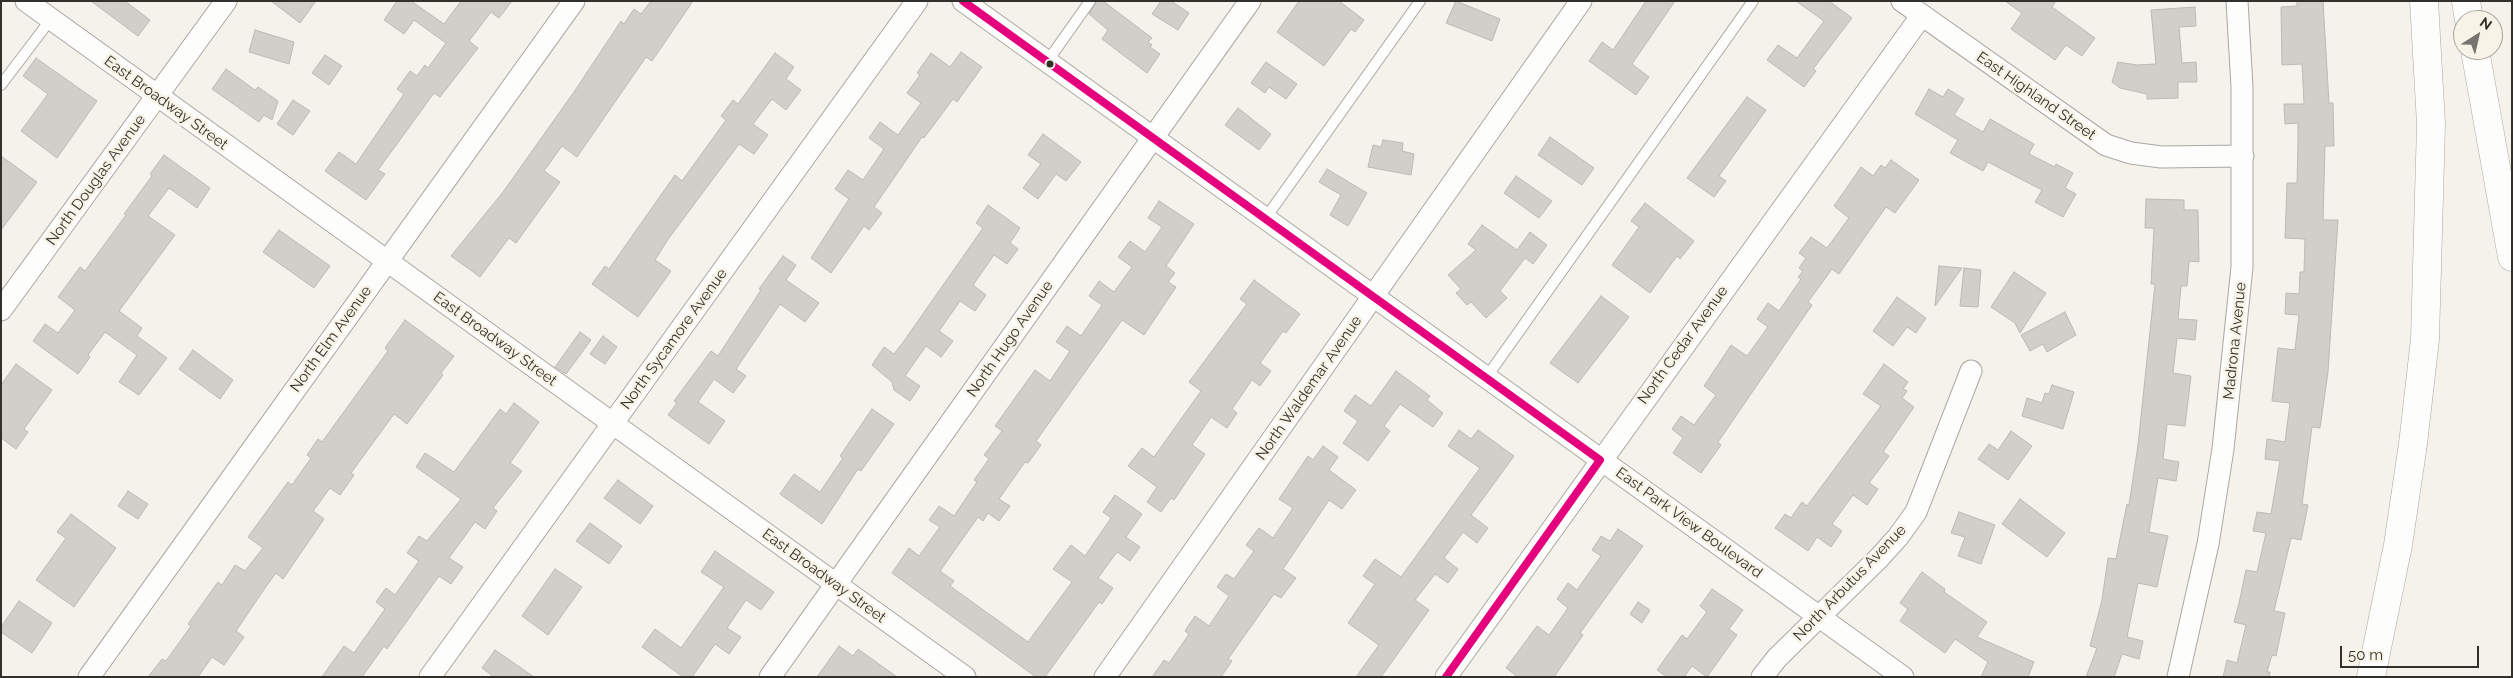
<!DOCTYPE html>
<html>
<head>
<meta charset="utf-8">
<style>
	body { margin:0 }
	#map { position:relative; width:2513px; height:678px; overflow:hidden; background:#f4f2eb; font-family:Raleway,sans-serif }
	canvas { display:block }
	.frame { position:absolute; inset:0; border:2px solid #31302b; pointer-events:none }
	.north { position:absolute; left:2453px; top:10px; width:50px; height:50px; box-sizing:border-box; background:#f8f3e7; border:1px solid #a8a59c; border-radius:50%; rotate:35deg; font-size:14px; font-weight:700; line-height:20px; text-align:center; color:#31302b }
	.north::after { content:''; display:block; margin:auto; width:18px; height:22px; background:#75746e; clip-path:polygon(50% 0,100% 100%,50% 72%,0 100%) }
	.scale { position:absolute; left:2340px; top:646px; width:139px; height:22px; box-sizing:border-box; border:2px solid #31302b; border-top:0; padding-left:6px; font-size:15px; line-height:18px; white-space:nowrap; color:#31302b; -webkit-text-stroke:4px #f8f3e7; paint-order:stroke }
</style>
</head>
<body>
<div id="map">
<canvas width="2513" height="678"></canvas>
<div class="frame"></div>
<div class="north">N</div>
<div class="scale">50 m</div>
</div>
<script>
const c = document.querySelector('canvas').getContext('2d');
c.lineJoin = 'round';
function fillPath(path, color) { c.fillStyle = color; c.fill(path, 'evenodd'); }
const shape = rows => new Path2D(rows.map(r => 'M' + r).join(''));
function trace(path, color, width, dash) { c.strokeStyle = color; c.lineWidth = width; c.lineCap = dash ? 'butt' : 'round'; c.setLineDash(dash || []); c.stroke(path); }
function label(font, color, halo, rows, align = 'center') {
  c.font = font + ' Raleway,sans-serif'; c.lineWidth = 5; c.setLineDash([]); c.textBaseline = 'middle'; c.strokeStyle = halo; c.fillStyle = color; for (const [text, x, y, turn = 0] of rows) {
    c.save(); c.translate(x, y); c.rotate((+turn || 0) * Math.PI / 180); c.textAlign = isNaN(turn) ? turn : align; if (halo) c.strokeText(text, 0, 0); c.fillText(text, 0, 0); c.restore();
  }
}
const building = shape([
	[91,1,125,1,150,20,138,36,91,1],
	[271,1,316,1,300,23,271,1],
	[397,1,411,1,444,24,461,1,512,1,499,18,491,12,469,41,478,48,440,97,434,93,378,170,385,174,366,200,325,171,339,152,356,164,404,94,397,89,410,71,417,76,425,65,428,68,446,43,414,20,404,34,384,20,397,1],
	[651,1,693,1,652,61,646,57,577,157,562,146,544,171,560,182,516,243,509,238,480,277,451,256,503,192,574,92,621,21,624,24,634,9,641,14,651,1],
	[1097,1,1103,1,1152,38,1148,42,1152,45,1150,47,1160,54,1147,73,1102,39,1108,30,1089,14,1097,1],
	[1161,1,1171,1,1189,13,1178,30,1152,14,1161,1],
	[1299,1,1339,1,1364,20,1355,32,1351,29,1324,66,1277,32,1299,1],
	[1456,1,1500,19,1492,41,1446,23,1456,1],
	[1646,1,1675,1,1632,64,1649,77,1636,95,1589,61,1602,42,1613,50,1646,1],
	[1796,1,1829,1,1852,18,1813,69,1816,71,1804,87,1767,60,1778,45,1797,58,1824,21,1796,1],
	[2005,1,2056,1,2052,7,2095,38,2082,56,2066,45,2055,60,2011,29,2022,13,2005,1],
	[2297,1,2323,1,2329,103,2333,103,2334,146,2325,146,2323,220,2338,220,2328,372,2320,428,2312,427,2302,504,2308,505,2301,540,2291,538,2274,611,2285,613,2276,656,2272,655,2267,672,2270,672,2269,677,2223,677,2227,660,2237,663,2246,625,2234,622,2239,603,2246,570,2257,572,2266,533,2253,531,2257,512,2271,514,2280,461,2265,459,2267,439,2285,442,2290,403,2272,401,2278,348,2295,350,2299,315,2285,314,2286,293,2299,294,2300,272,2304,272,2305,239,2285,238,2287,183,2297,183,2298,144,2298,123,2285,124,2284,104,2304,104,2302,64,2282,65,2281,7,2297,6,2297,1],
	[2195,7,2196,26,2179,27,2182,63,2196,62,2197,82,2178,82,2178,98,2147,99,2147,94,2120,88,2112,82,2118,62,2137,65,2156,64,2151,10,2195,7],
	[255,30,294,42,289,64,249,52,255,30],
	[961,52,982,67,957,102,953,99,924,138,922,137,874,207,882,213,869,230,864,226,831,273,811,258,849,199,835,189,848,170,863,180,884,149,869,138,880,122,898,135,921,103,907,93,920,75,917,73,931,53,950,67,961,52],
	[775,53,794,67,786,79,801,90,786,110,772,99,753,124,768,135,754,154,739,144,669,238,655,260,671,271,638,317,592,284,605,266,609,269,675,175,682,181,726,120,721,116,733,100,738,104,775,53],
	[325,55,342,66,329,85,312,73,325,55],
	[36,58,97,101,57,158,21,131,48,94,23,76,36,58],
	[1266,62,1297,84,1286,99,1269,87,1265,93,1251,83,1266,62],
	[226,69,255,90,258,87,278,101,272,120,264,115,259,122,212,89,226,69],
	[1929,89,1943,97,1948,89,1964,99,1954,115,1983,132,1990,119,2034,144,2029,154,2055,167,2056,164,2073,173,2065,188,2076,194,2063,217,2035,202,2042,190,1988,162,1983,171,1950,153,1958,140,1915,114,1929,89],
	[1747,97,1766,110,1719,176,1726,181,1714,197,1687,178,1747,97],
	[293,100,310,111,293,135,277,124,293,100],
	[1238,108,1271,134,1259,150,1225,125,1238,108],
	[1043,134,1081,162,1066,181,1056,174,1038,199,1023,188,1041,164,1028,155,1043,134],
	[1550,137,1594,168,1582,185,1538,155,1550,137],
	[1383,140,1403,143,1402,151,1414,154,1411,175,1368,167,1373,145,1381,147,1383,140],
	[164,155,210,188,197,208,169,188,148,216,175,235,119,311,142,328,137,336,167,358,139,395,119,382,137,355,105,332,88,355,90,357,78,374,33,341,45,324,58,333,75,310,58,297,80,267,85,271,126,215,124,214,152,176,150,174,164,155],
	[1,156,37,182,1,230,1,156],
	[1891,160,1919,180,1895,213,1886,207,1839,274,1832,269,1808,302,1812,305,1718,442,1721,445,1701,473,1673,453,1683,438,1672,429,1681,416,1694,425,1716,395,1704,386,1731,345,1747,356,1768,327,1757,319,1768,303,1779,311,1801,279,1798,277,1803,271,1799,268,1806,258,1799,253,1811,237,1827,248,1849,218,1834,206,1861,167,1873,176,1881,165,1885,168,1891,160],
	[1327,169,1367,193,1348,226,1330,215,1341,195,1319,182,1327,169],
	[1516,176,1552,201,1539,218,1504,193,1516,176],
	[2146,199,2184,200,2184,210,2198,210,2199,262,2189,261,2187,286,2181,286,2178,319,2197,320,2195,340,2177,338,2173,373,2191,376,2185,426,2167,424,2163,459,2179,462,2176,481,2158,478,2149,532,2168,536,2157,587,2138,583,2127,637,2143,641,2139,659,2122,654,2114,677,2086,677,2097,648,2090,646,2102,600,2108,558,2116,559,2127,504,2129,505,2138,445,2155,284,2151,284,2154,228,2145,228,2146,199],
	[1159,201,1194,224,1166,266,1175,273,1168,282,1176,287,1144,335,1122,320,1036,441,1041,445,1028,463,1025,462,999,499,1010,506,999,521,988,513,983,521,978,517,940,571,954,581,950,586,1028,642,1072,582,1053,569,1071,545,1085,556,1111,518,1103,512,1115,495,1142,514,1126,537,1140,547,1130,561,1117,552,1098,578,1113,588,1102,604,1099,602,1045,677,1036,677,892,573,909,548,919,556,940,527,929,520,939,506,954,516,977,482,974,480,989,459,984,455,1002,431,995,426,1035,370,1050,381,1070,351,1056,342,1067,326,1081,336,1102,305,1089,296,1099,281,1114,292,1132,267,1118,257,1130,241,1145,252,1162,227,1148,218,1159,201],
	[1645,203,1694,241,1680,259,1677,256,1650,293,1612,265,1639,227,1631,221,1645,203],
	[988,205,1020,228,1010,243,1018,249,1007,264,994,255,973,285,986,295,975,311,960,301,939,331,953,341,941,357,926,346,905,376,920,386,910,401,894,390,892,382,872,365,884,347,894,354,904,341,983,228,976,223,988,205],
	[1482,225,1517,250,1530,232,1547,245,1533,264,1525,258,1500,291,1507,298,1486,318,1471,302,1467,305,1456,293,1461,289,1448,275,1476,250,1468,244,1482,225],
	[279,230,330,266,314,288,263,252,279,230],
	[783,256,796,265,786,280,819,303,805,322,780,304,736,369,746,376,733,393,714,379,698,402,725,421,709,444,668,415,677,403,674,401,711,351,718,356,761,290,759,289,783,256],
	[1939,266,1962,268,1935,306,1939,266],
	[1964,268,1981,270,1978,307,1960,306,1964,268],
	[2014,272,2046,293,2020,333,2015,323,1991,307,2014,272],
	[1254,280,1300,314,1286,333,1283,331,1260,363,1271,371,1260,386,1252,380,1232,409,1237,413,1227,428,1211,417,1192,445,1205,454,1174,500,1171,498,1161,512,1147,502,1157,487,1128,466,1142,448,1154,457,1201,391,1189,382,1247,304,1240,299,1254,280],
	[1601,296,1629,317,1578,383,1550,363,1601,296],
	[1897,297,1926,318,1916,333,1907,327,1893,346,1873,331,1897,297],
	[2065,312,2076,335,2047,352,2043,344,2030,351,2021,335,2065,312],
	[405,320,454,356,441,373,443,375,407,424,394,414,351,473,354,475,340,495,330,488,313,511,324,519,283,579,276,573,265,588,236,631,244,637,224,665,212,657,198,677,148,677,162,659,166,661,191,626,188,624,218,582,222,585,235,565,245,571,263,548,248,537,288,482,292,485,311,458,307,455,318,439,322,442,388,351,385,348,405,320],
	[580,332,591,340,566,374,555,367,580,332],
	[603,336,617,347,605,364,590,354,603,336],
	[193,350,233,380,220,399,179,369,193,350],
	[16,364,52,390,24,429,28,432,16,449,1,438,1,385,16,364],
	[1884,364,1908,382,1903,389,1907,391,1902,398,1914,407,1883,452,1889,456,1869,483,1878,489,1867,505,1853,495,1832,524,1842,531,1831,547,1817,537,1808,551,1775,528,1785,514,1791,518,1802,502,1807,506,1881,406,1863,394,1884,364],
	[1396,371,1430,396,1427,400,1443,413,1433,427,1400,404,1384,426,1390,431,1368,461,1343,443,1358,421,1344,411,1355,395,1371,406,1396,371],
	[2052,385,2074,392,2063,429,2022,416,2027,398,2042,403,2045,393,2049,394,2052,385],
	[514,403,539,422,510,463,522,471,493,508,497,511,485,529,475,522,449,558,463,567,451,584,439,576,387,649,384,646,362,677,322,677,344,646,354,653,385,609,376,602,386,588,395,595,419,561,407,553,419,536,427,541,461,499,416,467,425,453,454,472,500,409,506,414,514,403],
	[872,409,894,424,861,471,858,469,822,524,780,494,794,474,820,492,843,458,840,456,872,409],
	[1459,430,1471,439,1478,430,1514,456,1471,515,1488,528,1477,543,1463,532,1444,558,1458,569,1448,583,1435,574,1415,600,1429,610,1381,677,1356,677,1379,645,1348,623,1375,584,1363,576,1375,559,1401,577,1480,468,1448,446,1459,430],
	[2011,431,2032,446,2008,480,1978,459,1989,444,1998,450,2011,431],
	[1323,446,1338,457,1329,470,1356,490,1342,509,1329,500,1283,569,1296,578,1281,598,1274,594,1228,659,1232,661,1221,677,1152,677,1164,660,1169,663,1189,634,1185,631,1195,616,1209,626,1229,596,1217,587,1226,574,1234,579,1254,551,1246,545,1259,528,1273,538,1293,508,1279,499,1308,456,1313,460,1323,446],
	[618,480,653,506,640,524,604,498,618,480],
	[128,491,148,504,138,519,118,506,128,491],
	[2020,499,2065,533,2047,557,2002,524,2020,499],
	[1959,512,1995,525,1981,564,1958,556,1965,537,1951,533,1959,512],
	[71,514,116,548,74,607,36,580,66,538,57,532,71,514],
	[590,523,622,546,609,564,576,541,590,523],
	[1618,529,1643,546,1580,633,1583,635,1554,677,1518,677,1506,668,1537,626,1549,635,1568,608,1557,599,1568,583,1577,590,1601,556,1592,550,1601,536,1610,541,1618,529],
	[715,551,774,592,761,610,746,600,727,628,741,637,729,654,715,644,692,677,683,677,642,647,655,629,681,648,724,587,701,572,715,551],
	[555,569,582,587,548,635,522,616,555,569],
	[1922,572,1945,589,1944,592,1987,622,1977,637,2034,662,2028,677,1981,677,1988,662,1955,639,1945,653,1900,621,1908,609,1900,603,1922,572],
	[1712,589,1743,610,1729,629,1737,635,1707,677,1692,666,1684,677,1667,677,1657,670,1682,635,1687,639,1707,612,1700,606,1712,589],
	[19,601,52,623,32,653,1,632,1,627,19,601],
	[1638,602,1650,610,1642,623,1630,614,1638,602],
	[839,646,853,656,858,649,897,677,817,677,839,646],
	[495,650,534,677,494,677,482,668,495,650]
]);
fillPath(building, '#d1cfca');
trace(building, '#bbb9b3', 1);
const lane = shape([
	[1047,62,1090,1],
	[1,85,51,19],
	[1265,219,1420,1],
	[1486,378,1753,1]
]);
const street = shape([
	[26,1,965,677],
	[963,1,1903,677],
	[1902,1,2106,145,2131,153,2161,157,2243,156],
	[1,310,226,1],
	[89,677,574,1],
	[430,677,917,1],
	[770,677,1250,1],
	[1105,677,1581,1],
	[1446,677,1922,15],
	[1762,677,1777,658,1879,558,1898,537,1916,512,1971,371],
	[2178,677,2208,544,2223,449,2242,267,2242,87,2237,1]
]);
const highway = shape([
	[2466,1,2469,20],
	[2475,50,2512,257],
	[2371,677,2398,545,2413,444,2425,339,2431,124,2424,1]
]);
trace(lane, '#aaa8a3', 12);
trace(street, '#aaa8a3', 23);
trace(highway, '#aaa8a3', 29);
trace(lane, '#fdfdfc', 10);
trace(street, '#fdfdfc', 21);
trace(highway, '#fdfdfc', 28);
trace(shape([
	[963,1,1600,460],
	[1446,677,1600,460]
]), '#e5007d', 8);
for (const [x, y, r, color] of [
	[1050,64,4.5,"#31302b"]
]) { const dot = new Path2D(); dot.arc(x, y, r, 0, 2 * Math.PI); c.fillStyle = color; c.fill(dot); trace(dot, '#f8f3e7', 2); }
label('15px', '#31302b', '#f8f3e7', [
	["East Highland Street",2036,96,35],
	["East Broadway Street",166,103,36],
	["North Douglas Avenue",96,180,-54],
	["North Elm Avenue",331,339,-54],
	["East Broadway Street",495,339,36],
	["North Sycamore Avenue",674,339,-54],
	["North Hugo Avenue",1010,339,-55],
	["Madrona Avenue",2235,341,-84],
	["North Cedar Avenue",1683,345,-54],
	["North Waldemar Avenue",1309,388,-55],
	["East Park View Boulevard",1689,523,36],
	["East Broadway Street",824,576,36],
	["North Arbutus Avenue",1850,583,-46]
]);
</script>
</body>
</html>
